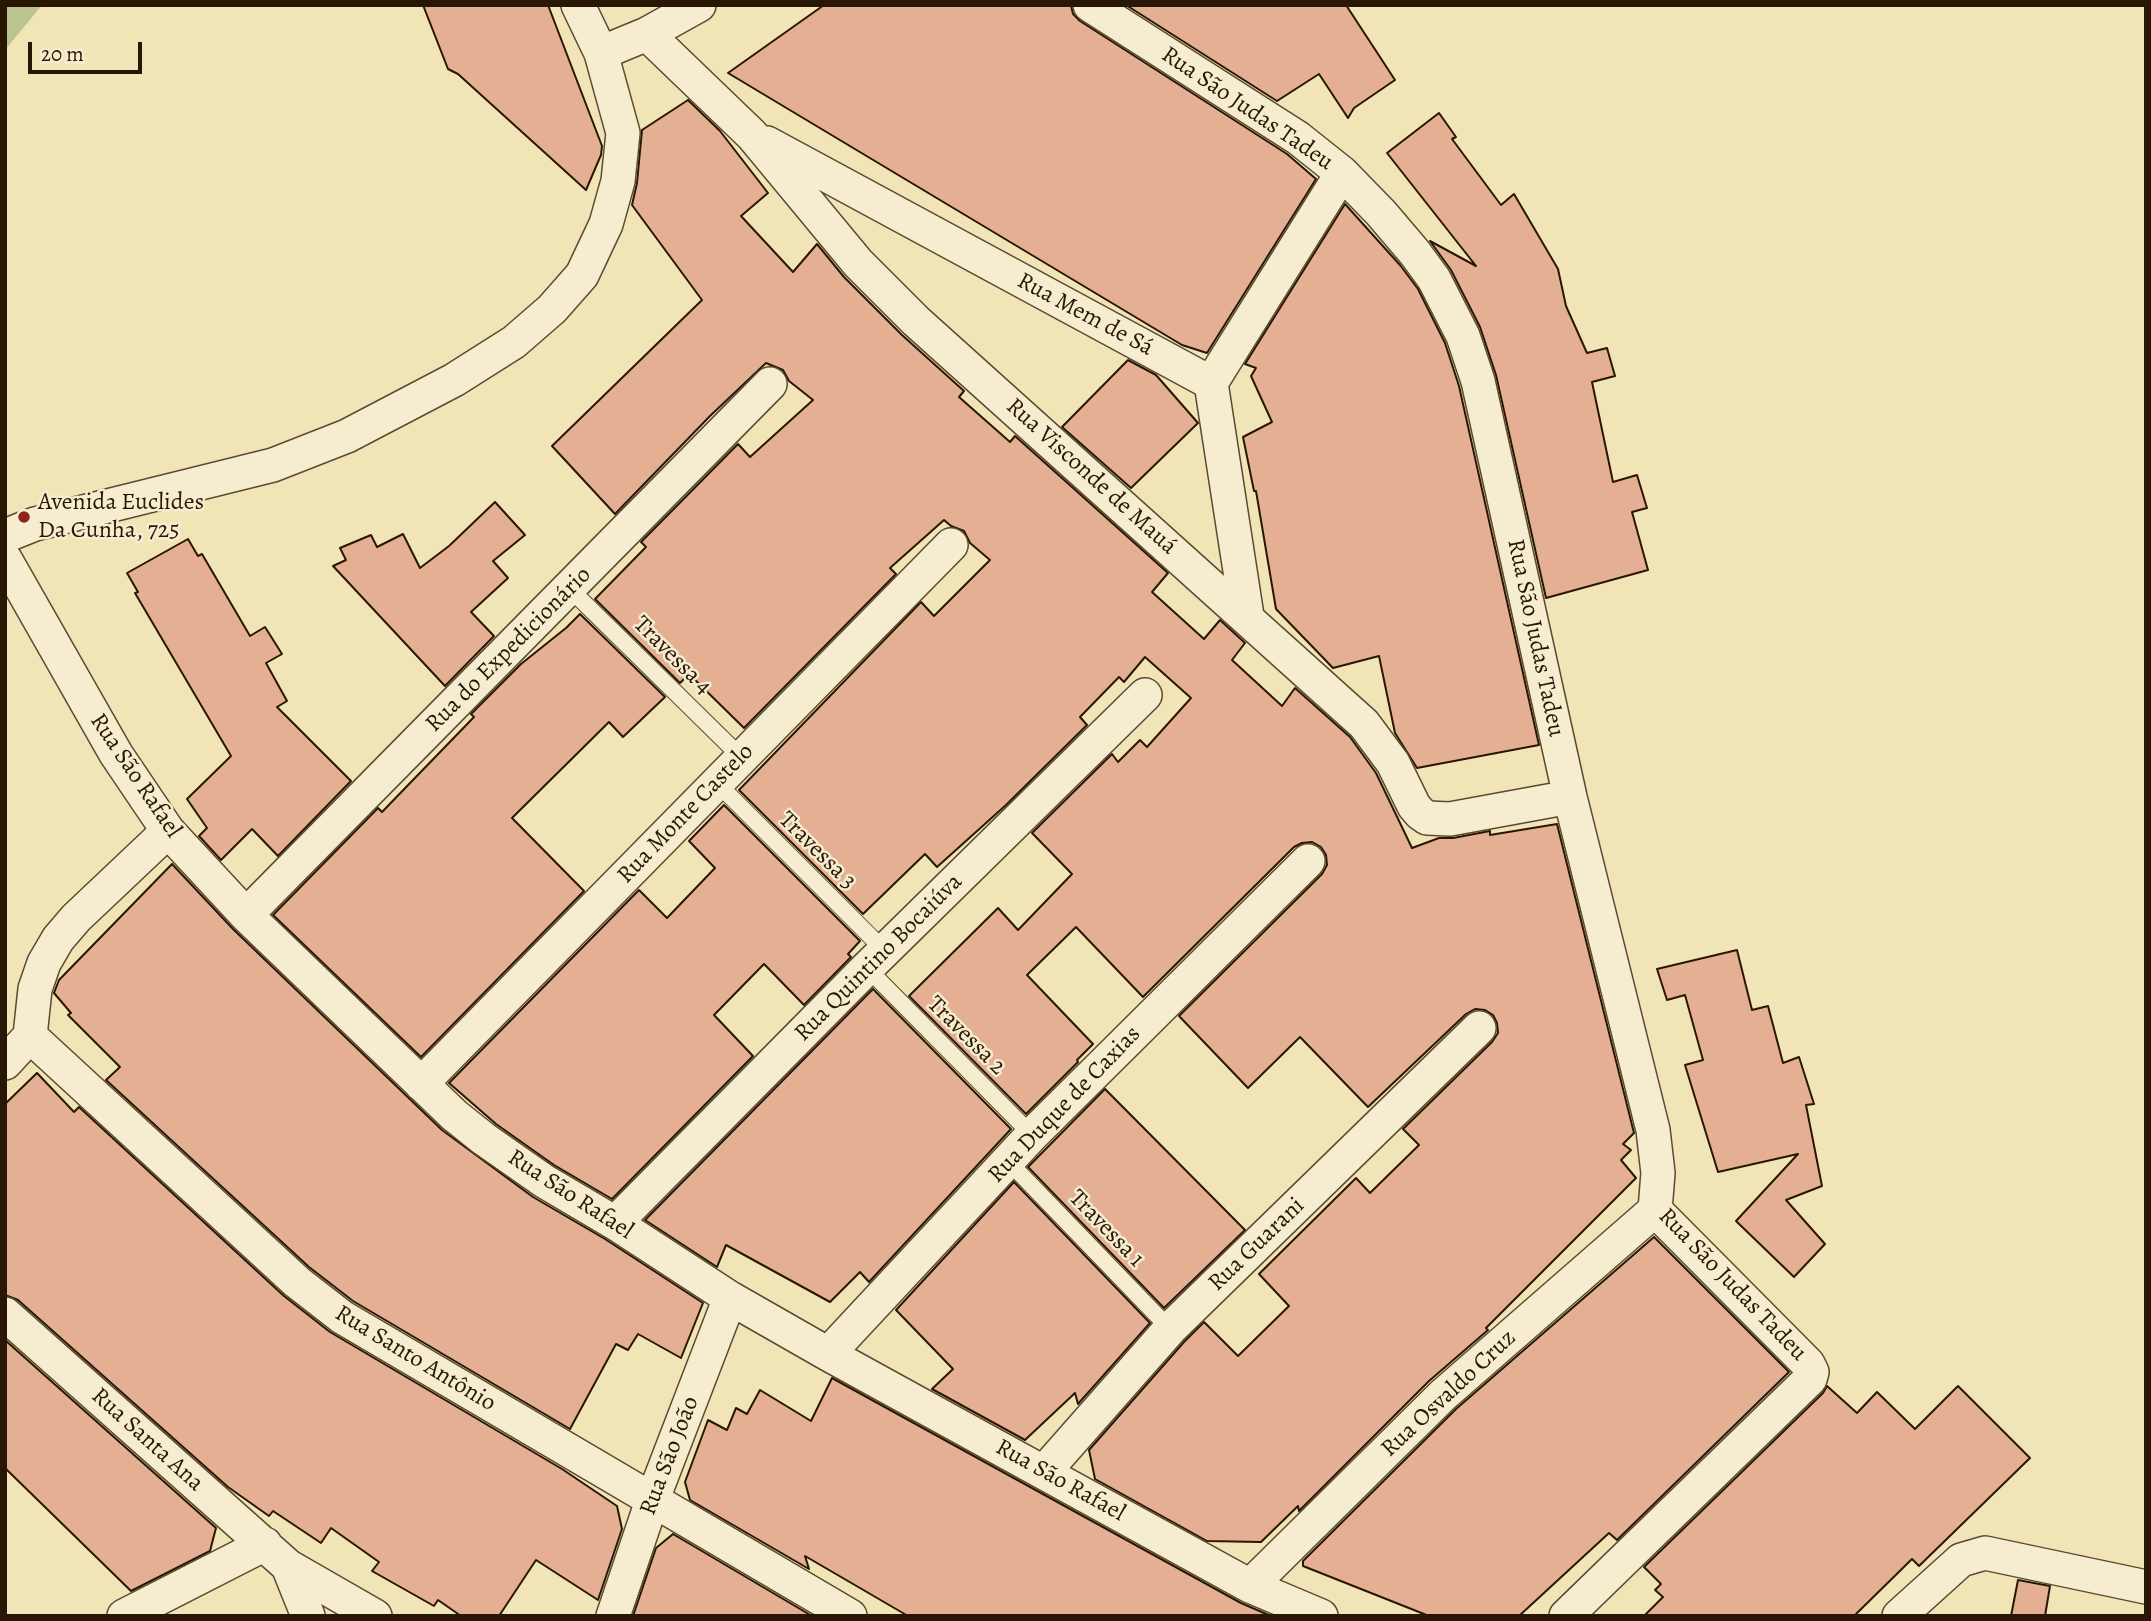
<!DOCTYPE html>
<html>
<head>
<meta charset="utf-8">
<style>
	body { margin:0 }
	#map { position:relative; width:2151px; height:1621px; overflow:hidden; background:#f1e4b7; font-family:Alegreya,serif }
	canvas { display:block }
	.frame { position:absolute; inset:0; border:7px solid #281704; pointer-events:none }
	.scale { position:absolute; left:28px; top:42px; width:114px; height:32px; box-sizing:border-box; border:4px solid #281704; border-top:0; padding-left:9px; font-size:21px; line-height:24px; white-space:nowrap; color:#281704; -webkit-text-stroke:5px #f6edd0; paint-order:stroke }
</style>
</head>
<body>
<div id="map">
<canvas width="2151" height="1621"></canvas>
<div class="frame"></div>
<div class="scale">20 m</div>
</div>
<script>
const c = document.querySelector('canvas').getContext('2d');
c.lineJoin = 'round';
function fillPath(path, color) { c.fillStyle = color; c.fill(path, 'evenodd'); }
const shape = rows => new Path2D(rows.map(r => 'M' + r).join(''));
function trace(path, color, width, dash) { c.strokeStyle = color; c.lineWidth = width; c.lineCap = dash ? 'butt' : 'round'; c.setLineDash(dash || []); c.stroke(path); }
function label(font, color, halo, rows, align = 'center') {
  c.font = font + ' Alegreya,serif'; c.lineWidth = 5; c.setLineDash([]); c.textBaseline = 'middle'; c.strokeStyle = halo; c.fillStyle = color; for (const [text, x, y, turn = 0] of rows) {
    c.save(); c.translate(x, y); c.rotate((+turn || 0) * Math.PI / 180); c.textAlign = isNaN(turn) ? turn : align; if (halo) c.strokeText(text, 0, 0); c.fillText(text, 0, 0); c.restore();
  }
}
fillPath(shape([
	[5,5,42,5,5,50]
]), '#b9c48f');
const building = shape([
	[423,5,548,5,602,146,601,155,586,190,458,74,448,69,423,5],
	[824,5,1071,5,1073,14,1080,21,1287,154,1316,179,1207,353,1182,345,728,73,824,5],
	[1126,5,1346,5,1395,80,1354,108,1348,118,1319,74,1277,101,1126,5],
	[688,100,720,131,768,193,741,216,793,272,817,244,844,277,902,335,964,391,959,397,1010,442,1015,436,1168,573,1152,592,1204,639,1220,620,1245,643,1232,660,1282,706,1295,688,1350,737,1376,773,1412,848,1439,838,1453,838,1490,831,1490,835,1557,824,1634,1133,1623,1144,1631,1150,1621,1160,1636,1178,1486,1328,1488,1330,1429,1381,1299,1511,1298,1506,1261,1542,1207,1541,1095,1479,1089,1450,1184,1342,1204,1322,1238,1356,1289,1306,1259,1274,1356,1178,1370,1193,1419,1145,1403,1129,1492,1042,1498,1033,1497,1023,1493,1015,1485,1010,1475,1009,1466,1014,1368,1107,1300,1037,1248,1088,1179,1016,1322,874,1327,865,1326,855,1321,847,1312,842,1302,843,1294,847,1143,997,1076,927,1027,975,1093,1044,1077,1060,1078,1062,1026,1114,909,996,998,908,1018,930,1072,874,1032,833,1112,754,1118,762,1140,740,1147,747,1191,698,1145,657,1124,682,1119,677,1080,717,1087,725,1006,805,937,867,925,854,863,914,739,790,921,602,934,616,990,560,970,543,964,531,951,526,944,520,890,568,896,574,744,728,689,674,680,683,595,599,646,547,641,542,738,444,750,457,813,400,789,381,783,370,766,363,710,416,615,514,552,446,702,300,632,205,637,183,642,130,688,100],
	[1439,113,1456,137,1452,139,1501,205,1514,194,1558,269,1566,306,1587,353,1607,348,1615,376,1592,382,1613,482,1637,475,1647,508,1632,512,1648,570,1546,598,1496,375,1480,327,1451,270,1430,241,1476,266,1387,153,1439,113],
	[1345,204,1400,265,1418,289,1445,343,1459,386,1539,745,1417,768,1395,733,1379,656,1333,668,1276,609,1256,491,1254,491,1243,437,1272,422,1251,376,1256,368,1245,364,1345,204],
	[1128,360,1156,375,1198,423,1131,488,1062,427,1128,360],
	[495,502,525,535,493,561,508,578,471,612,494,636,445,686,333,566,346,560,340,548,371,535,377,547,403,534,420,568,449,546,495,502],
	[188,539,198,556,202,554,250,636,265,627,282,654,266,663,287,701,277,707,351,781,278,856,252,829,221,860,199,836,207,828,187,799,231,756,135,593,138,592,127,573,188,539],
	[580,614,665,697,623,737,609,722,512,818,584,891,421,1057,273,915,378,808,382,812,474,717,471,714,521,664,566,628,580,614],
	[724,805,860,941,848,954,851,957,804,1005,764,964,714,1015,753,1056,612,1199,554,1165,496,1124,449,1083,639,890,667,918,715,868,689,841,724,805],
	[172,864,233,929,442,1130,533,1197,605,1239,703,1303,681,1358,638,1334,628,1350,616,1344,570,1429,353,1301,309,1267,106,1080,120,1067,68,1015,71,1013,54,993,59,980,172,864],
	[1737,950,1752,1010,1768,1006,1783,1063,1799,1057,1814,1104,1806,1105,1822,1186,1786,1200,1825,1244,1794,1277,1736,1221,1798,1154,1718,1172,1685,1065,1703,1060,1685,995,1667,1000,1657,969,1737,950],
	[873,989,1011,1129,869,1282,860,1272,830,1302,726,1245,717,1267,645,1220,873,989],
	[37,1073,74,1112,79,1107,284,1296,330,1332,562,1469,617,1506,622,1529,598,1600,536,1560,499,1616,461,1616,438,1600,434,1606,372,1571,379,1562,331,1528,321,1543,273,1511,269,1516,228,1487,18,1300,5,1295,5,1104,37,1073],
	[1105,1089,1245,1230,1164,1308,1028,1167,1105,1089],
	[1014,1182,1150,1323,1078,1404,1075,1393,1025,1440,932,1389,953,1369,896,1310,1014,1182],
	[1654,1237,1789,1372,1617,1540,1609,1533,1519,1616,1429,1616,1303,1566,1303,1561,1456,1409,1654,1237],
	[5,1340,216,1528,210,1551,131,1591,5,1468,5,1340],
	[832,1378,1241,1603,1271,1616,908,1616,805,1556,809,1569,690,1500,685,1482,708,1420,727,1430,736,1408,747,1414,760,1390,811,1421,832,1378],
	[1827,1386,1857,1413,1877,1392,1915,1429,1958,1386,2030,1458,1919,1566,1912,1559,1854,1616,1644,1616,1663,1597,1655,1590,1661,1584,1644,1567,1823,1393,1827,1386],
	[673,1534,812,1616,633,1616,656,1548,673,1534],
	[2018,1580,2050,1586,2045,1616,2011,1616,2018,1580]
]);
fillPath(building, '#e4af92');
trace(building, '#281704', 2);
const lane = shape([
	[570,589,741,757],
	[716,782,885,951],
	[867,968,1032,1135],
	[1008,1161,1170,1329]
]);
const street = shape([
	[1090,5,1298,138,1342,173,1381,213,1415,253,1434,279,1463,336,1478,381,1570,797,1653,1130,1658,1173,1655,1210,1808,1364,1812,1372,1810,1379,1566,1616],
	[647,34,752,135,858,263,916,321,1364,724,1393,763,1414,806,1420,813,1427,818,1450,819,1570,797],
	[601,53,647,34,699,5],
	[767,143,1211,383,1247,616],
	[1211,383,1342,173],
	[5,536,35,524,273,465,347,436,454,380,514,342,552,309,582,275,606,224,618,181,623,133,601,53,578,5],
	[5,559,116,754,168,831,246,915,454,1115,484,1139,544,1181,615,1223,730,1298,828,1354,1250,1586,1321,1616],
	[246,915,770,384],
	[30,1036,297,1282,342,1317,850,1616],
	[5,1063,30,1036,35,989,44,963,58,939,76,918,168,831],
	[421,1084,951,545],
	[615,1223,867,968,1145,695],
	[5,1314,288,1566,375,1616],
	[828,1354,1032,1135,1308,861],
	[1044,1472,1170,1329,1479,1028],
	[288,1566,308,1616],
	[1250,1586,1443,1395,1655,1210],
	[124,1616,265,1544],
	[613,1616,652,1501,730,1298],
	[1899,1616,1961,1560,1985,1553,2146,1587]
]);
trace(lane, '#5a4a31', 18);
trace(street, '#5a4a31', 36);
trace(lane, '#f6edd0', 16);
trace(street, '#f6edd0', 33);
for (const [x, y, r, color] of [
	[24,517,7,"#8f2418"]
]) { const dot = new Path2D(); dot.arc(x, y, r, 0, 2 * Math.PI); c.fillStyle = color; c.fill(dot); trace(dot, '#f6edd0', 2.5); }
label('24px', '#281704', '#f6edd0', [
	["Rua São Judas Tadeu",1247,109,34],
	["Rua Mem de Sá",1085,315,28],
	["Rua Visconde de Mauá",1091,477,42],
	["Rua São Judas Tadeu",1535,638,78],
	["Rua do Expedicionário",509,650,-45],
	["Travessa 4",672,656,45],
	["Rua São Rafael",135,776,56],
	["Rua Monte Castelo",686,814,-46],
	["Travessa 3",817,851,45],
	["Rua Quintino Bocaiúva",879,958,-45],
	["Travessa 2",966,1036,45],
	["Rua Duque de Caxias",1065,1105,-46],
	["Rua São Rafael",570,1195,33],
	["Travessa 1",1106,1229,46],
	["Rua Guarani",1257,1245,-44],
	["Rua São Judas Tadeu",1732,1285,46],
	["Rua Santo Antônio",415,1359,31],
	["Rua Osvaldo Cruz",1449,1394,-43],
	["Rua Santa Ana",147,1440,42],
	["Rua São João",670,1456,-69],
	["Rua São Rafael",1060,1481,29]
]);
label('24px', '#281704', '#f6edd0', [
	["Avenida Euclides",38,503],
	["Da Cunha, 725",38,531]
], 'left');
</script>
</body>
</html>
